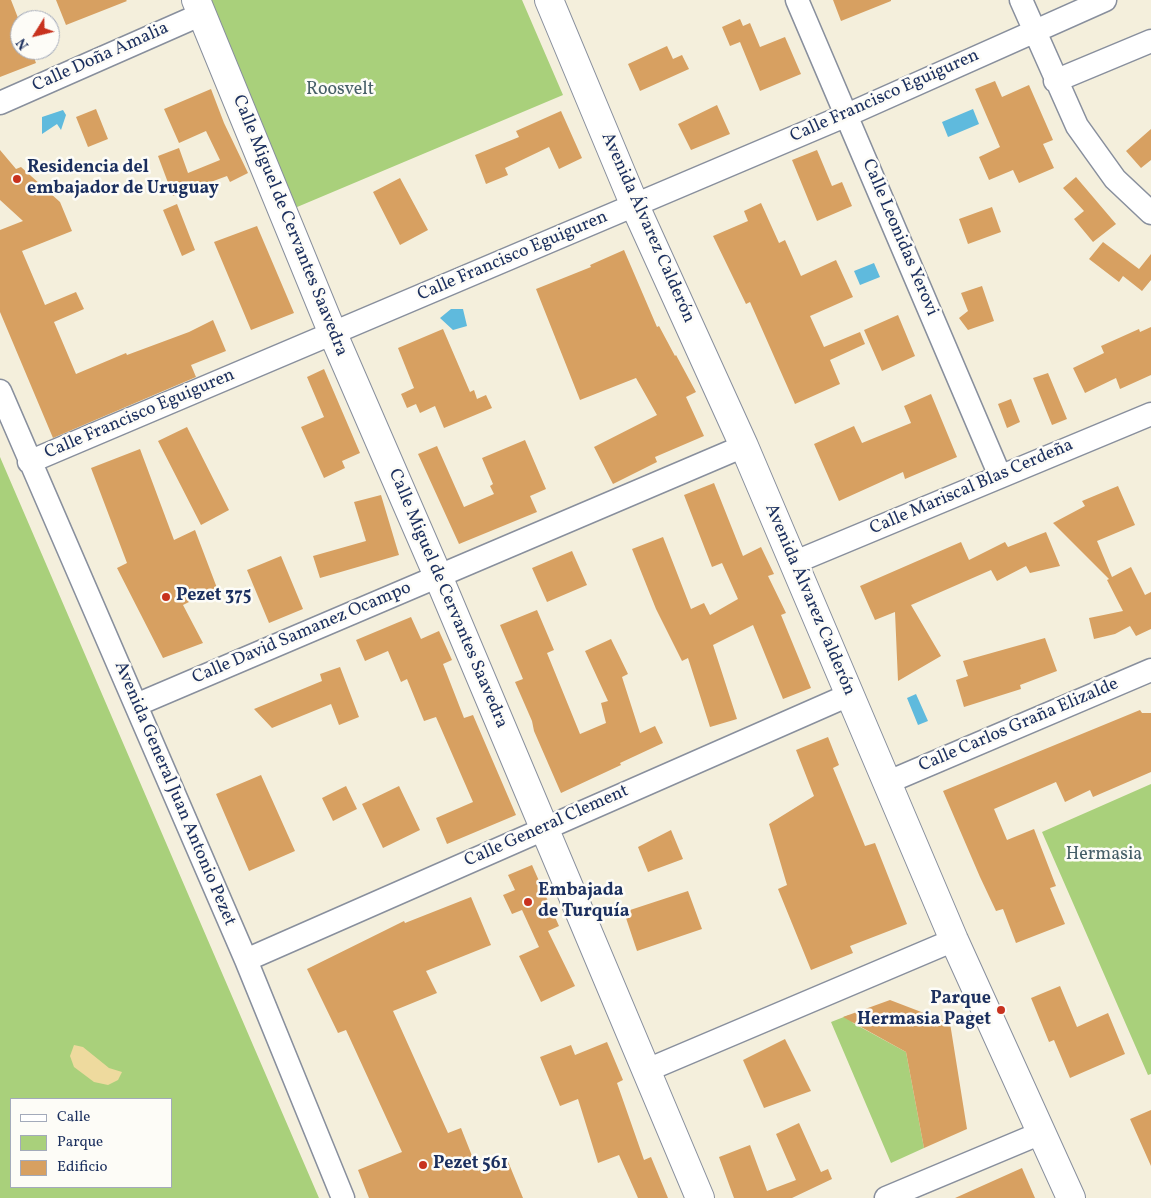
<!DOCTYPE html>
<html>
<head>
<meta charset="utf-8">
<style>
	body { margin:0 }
	#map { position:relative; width:1151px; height:1198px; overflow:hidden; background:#f4efdc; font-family:Vollkorn,serif }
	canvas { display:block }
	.legend { position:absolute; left:10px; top:1098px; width:162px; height:90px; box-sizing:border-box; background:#fdfcf7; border:1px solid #a3aaba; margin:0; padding:6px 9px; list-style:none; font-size:15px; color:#1b2f5e }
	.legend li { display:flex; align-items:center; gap:10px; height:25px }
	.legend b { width:25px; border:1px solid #a3aaba }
	.north { position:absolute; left:10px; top:10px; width:50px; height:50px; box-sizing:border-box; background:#fdfcf7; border:1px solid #a3aaba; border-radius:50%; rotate:234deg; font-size:14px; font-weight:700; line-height:20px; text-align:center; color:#1b2f5e }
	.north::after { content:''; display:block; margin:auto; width:18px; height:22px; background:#c8321e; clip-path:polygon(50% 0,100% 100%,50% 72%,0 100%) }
</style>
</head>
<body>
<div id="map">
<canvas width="1151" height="1198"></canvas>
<ul class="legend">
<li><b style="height:6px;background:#fff"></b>Calle</li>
<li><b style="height:14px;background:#a9d07b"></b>Parque</li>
<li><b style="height:14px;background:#d7a061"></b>Edificio</li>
</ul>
<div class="north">N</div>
</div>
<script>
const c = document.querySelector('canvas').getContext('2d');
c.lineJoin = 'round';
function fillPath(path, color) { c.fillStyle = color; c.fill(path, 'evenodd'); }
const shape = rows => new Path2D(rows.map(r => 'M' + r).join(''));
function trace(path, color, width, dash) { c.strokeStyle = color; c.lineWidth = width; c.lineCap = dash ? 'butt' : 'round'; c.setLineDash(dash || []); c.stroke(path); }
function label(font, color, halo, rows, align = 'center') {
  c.font = font + ' Vollkorn,serif'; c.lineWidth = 5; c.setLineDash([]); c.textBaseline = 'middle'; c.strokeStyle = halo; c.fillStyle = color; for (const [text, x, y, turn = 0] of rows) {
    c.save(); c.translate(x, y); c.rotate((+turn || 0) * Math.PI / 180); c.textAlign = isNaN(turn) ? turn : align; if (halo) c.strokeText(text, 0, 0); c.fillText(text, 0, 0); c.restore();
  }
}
fillPath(shape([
	[202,0,522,0,563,95,290,210],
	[0,457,256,1052,319,1198,0,1198],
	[11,1099,171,1099,171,1187,11,1187],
	[1151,784,1151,1074,1148,1075,1042,832],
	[849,1015,853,1023,906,1052,924,1148,891,1163,831,1022]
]), '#a9d07b');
fillPath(shape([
	[74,1045,83,1047,109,1068,122,1072,118,1080,108,1085,94,1082,74,1067,70,1056]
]), '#eeda9e');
fillPath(shape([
	[973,109,979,124,948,137,942,122],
	[63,110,66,115,61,130,57,124,42,134,42,117],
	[874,263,880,277,860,285,854,271],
	[451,309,463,309,467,326,453,330,440,318],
	[916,694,928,721,918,725,907,698]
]), '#5fbadd');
fillPath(shape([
	[0,0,11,0,20,23,20,50,31,50,36,63,0,77],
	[56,0,126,0,127,1,66,25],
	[833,0,891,0,891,1,841,21],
	[740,19,743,26,750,23,760,47,785,37,801,74,760,91,740,42,730,46,722,27],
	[667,46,673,59,682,55,689,69,640,91,628,64],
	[995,81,1002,97,1029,85,1053,140,1043,144,1054,168,1019,183,1013,170,989,180,979,157,1000,147,975,89],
	[211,89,224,123,248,173,230,182,227,176,173,196,158,156,179,148,188,173,220,160,206,131,179,143,164,109],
	[717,105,730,134,691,150,678,124],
	[96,109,108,139,88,147,76,117],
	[561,111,582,158,559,169,549,147,505,168,508,175,486,184,475,155,519,137,516,131],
	[1151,129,1151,160,1141,168,1126,151],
	[0,150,16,169,21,167,60,202,72,231,22,251,45,305,76,292,84,309,54,322,76,374,126,353,127,355,189,332,213,320,226,351,191,365,196,377,53,438,0,312,0,230,23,221,0,200],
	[817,150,832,186,842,182,852,206,817,221,792,160],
	[1076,177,1116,224,1093,242,1074,219,1084,211,1063,188],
	[400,178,428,230,400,245,373,192],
	[761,203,779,243,785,240,801,276,836,260,853,297,810,316,824,347,860,332,865,344,830,360,840,384,795,404,750,302,746,304,713,236,748,221,744,211],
	[177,204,195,250,182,256,163,210],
	[992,207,1001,232,968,244,959,219],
	[257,226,294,313,251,330,214,242],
	[1103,242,1139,269,1151,254,1151,280,1142,291,1123,276,1119,282,1089,259],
	[624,250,657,327,659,326,675,356,676,355,696,392,686,397,704,436,655,457,657,462,613,484,594,447,657,415,636,378,580,400,536,289,591,267,590,265],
	[982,286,994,321,968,330,959,318,968,311,961,293],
	[898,315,915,356,882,371,864,330],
	[1151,327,1151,375,1120,389,1116,378,1085,393,1073,368,1104,353,1101,346,1139,329,1140,332],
	[443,329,470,392,474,390,477,399,486,395,492,408,444,428,435,406,420,413,416,404,407,408,401,394,414,388,398,348],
	[324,369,360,453,342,461,345,468,324,478,301,427,324,417,307,377],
	[1048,373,1067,419,1052,425,1033,378],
	[931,394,957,457,905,479,903,472,839,501,814,444,854,426,862,443,911,423,904,406],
	[1011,399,1020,422,1007,428,998,404],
	[187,427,229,510,201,525,158,441],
	[525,440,546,489,530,496,537,512,459,544,418,454,437,446,464,507,494,494,490,486,493,484,482,458],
	[140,449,174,540,195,530,217,588,183,605,203,643,163,658,117,568,127,563,91,468],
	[714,483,743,556,761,547,774,574,768,576,786,613,781,615,811,688,783,699,753,625,713,645,737,719,710,727,688,658,682,661,656,609,632,549,663,537,691,609,704,603,710,615,738,599,722,563,712,567,684,495],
	[1118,486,1135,525,1097,541,1112,577,1131,567,1145,595,1151,592,1151,629,1136,636,1130,626,1115,634,1094,639,1089,618,1123,611,1107,580,1109,579,1053,523,1085,506,1082,501],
	[381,495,399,555,320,578,313,556,366,541,354,502],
	[1046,532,1060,566,1030,573,1026,566,997,581,991,570,911,605,941,656,898,681,895,612,875,620,860,586,961,542,969,560,1005,542,1008,547],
	[572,551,587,585,547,602,532,568],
	[281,556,303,609,269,623,247,570],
	[537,610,554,650,547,653,580,734,606,723,601,703,608,701,585,651,611,639,628,674,622,677,640,733,655,726,663,743,620,763,621,765,561,793,534,731,532,721,515,682,523,679,500,625],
	[411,617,421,639,439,631,452,660,443,664,464,718,473,715,516,815,447,844,436,818,473,802,436,717,424,721,407,679,401,682,388,651,365,661,356,640],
	[1045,638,1057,671,1020,685,1021,689,964,707,956,680,968,676,963,661],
	[340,667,359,717,339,725,331,704,272,728,254,709,322,681,320,674],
	[1140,710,1142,713,1151,713,1151,772,1093,797,1090,790,1065,802,1056,782,994,809,1007,840,1034,829,1056,886,1050,888,1065,924,1016,943,1003,909,996,911,980,877,943,791],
	[828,737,839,765,833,768,865,846,875,843,907,924,850,946,853,953,811,970,778,889,787,885,769,824,814,796,796,750],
	[261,775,295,851,249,871,216,794],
	[346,786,357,809,333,821,322,798],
	[399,786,420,830,383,848,362,804],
	[671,830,683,859,648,872,638,847],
	[532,865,559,926,548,931,575,986,541,1002,519,956,539,947,522,910,512,914,503,895,515,890,508,875],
	[688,891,702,929,637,951,624,912],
	[471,897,491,945,426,971,437,993,393,1011,448,1133,461,1128,478,1171,507,1159,523,1198,369,1198,358,1170,402,1152,346,1030,338,1033,307,969,404,921,405,923],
	[1060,986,1077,1027,1108,1013,1125,1054,1070,1078,1054,1040,1049,1042,1031,998],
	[890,1000,950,1023,967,1129,924,1148,906,1052,843,1017],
	[785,1039,811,1091,764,1108,743,1060],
	[607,1042,623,1080,617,1083,644,1160,651,1157,668,1198,638,1198,619,1155,598,1163,578,1099,560,1106,540,1057,571,1045,575,1055],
	[1151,1110,1151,1166,1130,1119],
	[799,1123,821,1172,828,1169,832,1179,792,1198,734,1198,719,1157,750,1145,767,1191,796,1180,776,1134],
	[1022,1168,1035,1198,955,1198]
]), '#d7a061');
const minor = shape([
	[797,0,1000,476],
	[1021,0,1077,126,1115,179,1151,213],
	[1055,81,1151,41],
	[0,103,202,14],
	[0,391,246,960,343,1198],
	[29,462,847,115,1105,0],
	[793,563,1151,414],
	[136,705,744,446],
	[886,783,1151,670],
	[246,960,849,695],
	[645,1071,954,940],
	[886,1198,1041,1133]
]);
const tertiary = shape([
	[196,0,333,334,438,576,700,1198],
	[549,0,635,206,744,446,954,940,1071,1198]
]);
trace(minor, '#888f9d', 25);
trace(tertiary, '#888f9d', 30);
trace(minor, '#fff', 22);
trace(tertiary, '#fff', 28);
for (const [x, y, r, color] of [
	[17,179,5,"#c8321e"],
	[166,597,5,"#c8321e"],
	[528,902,5,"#c8321e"],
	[1001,1010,5,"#c8321e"],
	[423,1165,5,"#c8321e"]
]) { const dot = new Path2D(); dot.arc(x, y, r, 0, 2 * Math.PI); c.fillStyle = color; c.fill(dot); trace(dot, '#fdfcf7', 2); }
label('18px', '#1b2f5e', '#fdfcf7', [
	["Calle Doña Amalia",101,58,-24],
	["Calle Francisco Eguiguren",885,97,-24],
	["Calle Miguel de Cervantes Saavedra",289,226,68],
	["Avenida Álvarez Calderón",647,228,66],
	["Calle Leonidas Yerovi",899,238,67],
	["Calle Francisco Eguiguren",513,257,-23],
	["Calle Francisco Eguiguren",140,415,-23],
	["Calle Mariscal Blas Cerdeña",972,488,-23],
	["Calle Miguel de Cervantes Saavedra",447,599,67],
	["Avenida Álvarez Calderón",809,600,67],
	["Calle David Samanez Ocampo",302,634,-23],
	["Calle Carlos Graña Elizalde",1019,726,-23],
	["Avenida General Juan Antonio Pezet",174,794,67],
	["Calle General Clement",547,827,-24]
]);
label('18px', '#465f67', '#fdfcf7', [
	["Roosvelt",340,91],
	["Hermasia",1104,856]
]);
label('bold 18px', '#1b2f5e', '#fdfcf7', [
	["Residencia del",27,169],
	["embajador de Uruguay",27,190],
	["Pezet 375",176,597],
	["Embajada",538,892],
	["de Turquía",538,913],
	["Parque",991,1000,"right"],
	["Hermasia Paget",991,1021,"right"],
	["Pezet 561",433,1165]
], 'left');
</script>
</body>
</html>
